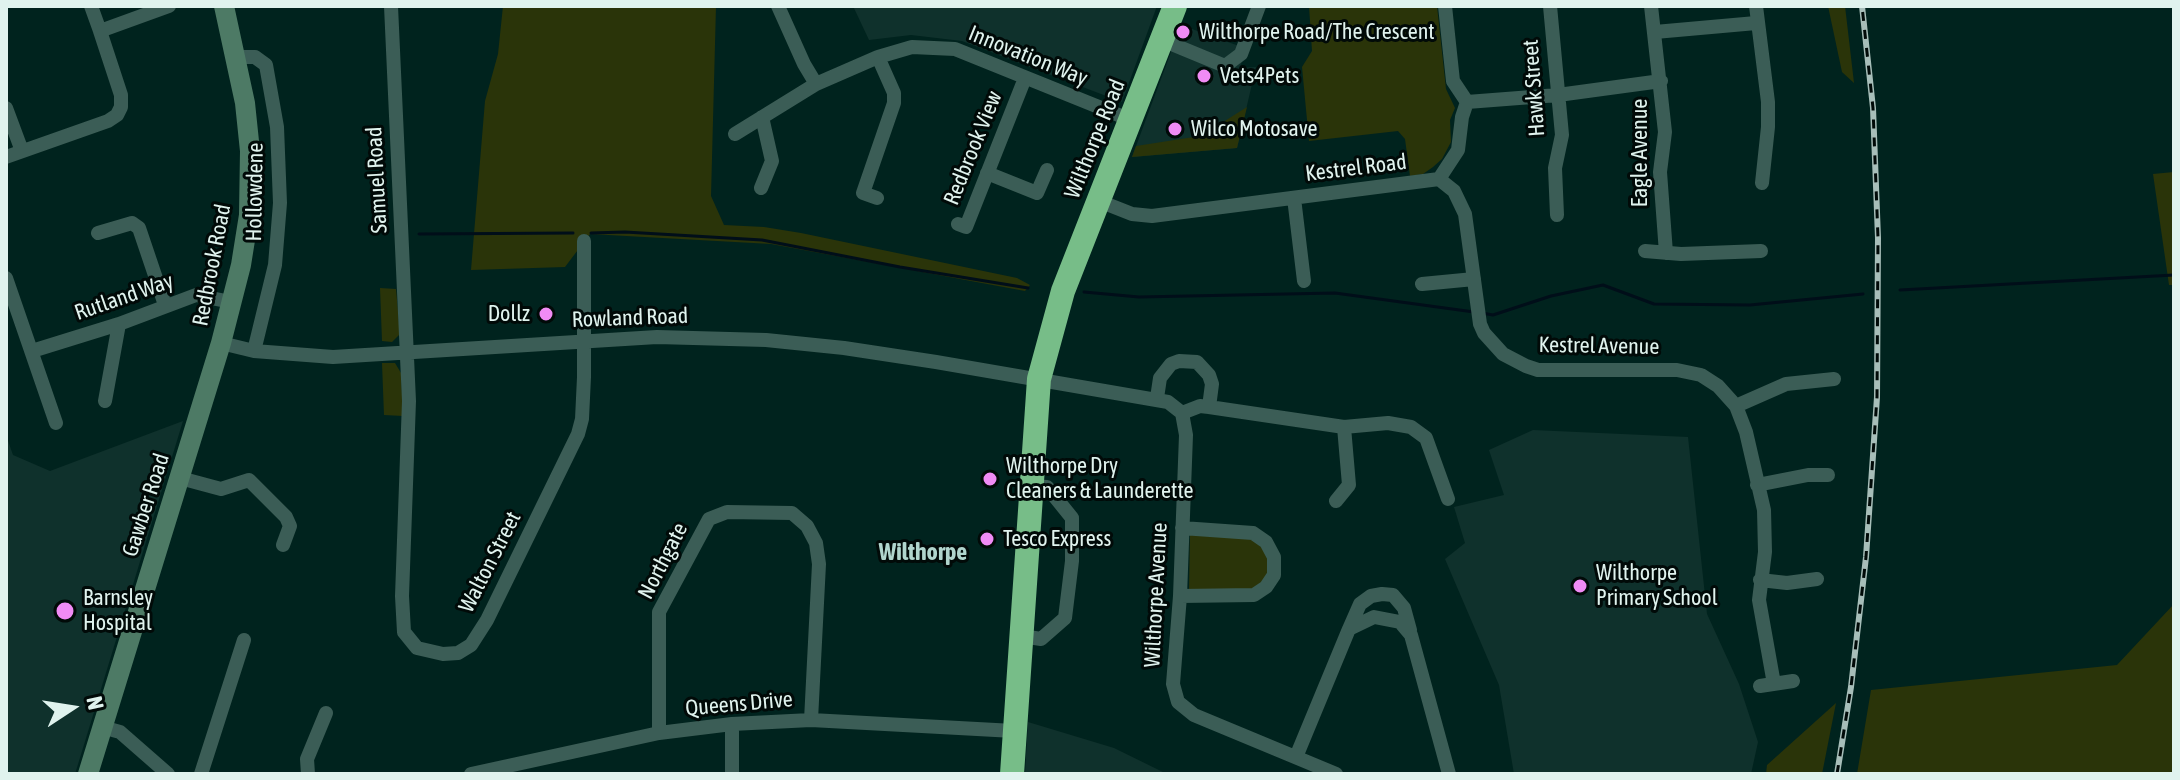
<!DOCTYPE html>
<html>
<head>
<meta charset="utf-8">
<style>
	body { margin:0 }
	#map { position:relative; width:2180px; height:780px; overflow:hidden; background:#00231e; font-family:"Asap Condensed",sans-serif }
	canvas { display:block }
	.frame { position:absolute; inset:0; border:8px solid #e0f3ee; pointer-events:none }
	.north { position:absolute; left:32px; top:668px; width:80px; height:80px; -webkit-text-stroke:6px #010a08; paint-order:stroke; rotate:78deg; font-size:22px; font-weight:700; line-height:32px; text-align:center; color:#e0f3ee }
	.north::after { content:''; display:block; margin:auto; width:28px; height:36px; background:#e0f3ee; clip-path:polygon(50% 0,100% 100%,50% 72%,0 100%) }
</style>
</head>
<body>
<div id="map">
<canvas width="2180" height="780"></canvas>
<div class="frame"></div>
<div class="north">N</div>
</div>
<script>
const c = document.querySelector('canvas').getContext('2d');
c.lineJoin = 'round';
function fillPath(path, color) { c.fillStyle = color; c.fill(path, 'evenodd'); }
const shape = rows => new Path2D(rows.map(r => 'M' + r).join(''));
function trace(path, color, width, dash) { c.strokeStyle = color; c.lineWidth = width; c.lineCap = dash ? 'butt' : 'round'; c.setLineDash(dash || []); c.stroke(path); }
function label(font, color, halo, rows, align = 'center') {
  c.font = font + ' "Asap Condensed",sans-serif'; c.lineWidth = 6; c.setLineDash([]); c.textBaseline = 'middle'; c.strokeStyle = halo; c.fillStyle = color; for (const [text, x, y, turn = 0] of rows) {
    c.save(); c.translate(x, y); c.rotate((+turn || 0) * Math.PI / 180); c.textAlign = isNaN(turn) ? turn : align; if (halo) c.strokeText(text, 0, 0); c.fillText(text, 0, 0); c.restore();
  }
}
fillPath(shape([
	[853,6,1157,6,1122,102,962,41,911,35,869,40],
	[1181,25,1239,46,1243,57,1240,68,1256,67,1237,148,1132,157],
	[183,421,75,774,6,774,6,435,13,455,50,471],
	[1533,430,1688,437,1707,614,1739,684,1758,742,1751,774,1514,774,1499,685,1445,559,1465,543,1454,507,1504,495,1489,450],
	[1028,722,1114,748,1167,774,1025,774]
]), '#0f312c');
fillPath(shape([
	[503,6,716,6,711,196,724,225,764,227,801,233,1017,278,1030,285,1025,291,771,244,590,234,565,267,471,270,485,101,498,54],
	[1309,6,1437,6,1446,89,1455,108,1450,120,1451,142,1442,159,1433,167,1423,174,1410,176,1405,139,1398,131,1309,141,1302,67,1312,51],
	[1828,6,1845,6,1854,83,1842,72],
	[1247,107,1237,148,1132,157,1136,146,1213,134,1220,124],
	[2174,172,2174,285,2169,285,2153,174],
	[380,288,396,289,400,334,392,342,382,341],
	[382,363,395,363,401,373,403,416,384,415],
	[1190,534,1252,537,1270,556,1270,571,1263,583,1253,590,1189,590],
	[2174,604,2174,774,1857,774,1871,690,2117,665],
	[1836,703,1822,774,1766,774,1767,765]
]), '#2a3409');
trace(shape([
	[591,233,625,232,762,240,900,267,1028,288],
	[419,234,573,233],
	[1900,290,2174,275],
	[1084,292,1139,297,1335,293,1474,312],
	[1482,313,1493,315,1551,296,1603,285,1654,304,1750,305,1863,294]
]), '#000e19', 3);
trace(shape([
	[91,6,100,31],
	[391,6,409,401,402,596,404,632,417,648,443,654,458,653,471,645,487,620,578,434,582,419,584,377,584,241],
	[778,6,804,64,816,84],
	[1550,6,1562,135,1555,168,1557,215],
	[1651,6,1665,132,1660,172,1666,253],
	[1756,6,1768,102,1768,127,1762,183],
	[1655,32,1756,23],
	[1162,40,1225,66,1241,54,1259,6],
	[236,57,255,57,266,65,277,127,280,203,275,265,254,351],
	[1467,102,1558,95,1661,81],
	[6,108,22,151],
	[735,134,816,84,878,57,912,47,955,49,1131,120],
	[6,157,108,121,117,115,121,107,121,95,100,31,169,6],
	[987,173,1037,193,1047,170],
	[1439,179,1454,191,1465,214,1480,324,1484,333,1503,354,1526,366,1538,370,1677,370,1701,375,1718,386,1736,406,1746,432,1764,510,1765,552,1759,600,1774,684],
	[761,188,772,161,762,117],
	[877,198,863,193,894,103,894,93,878,57],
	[1294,198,1304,281],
	[1099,201,1132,214,1152,216,1439,179,1458,150,1462,117,1467,102,1453,81,1445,6],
	[958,224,966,227,1025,78],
	[98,233,132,223,139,228,165,305],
	[1645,251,1681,254,1761,251],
	[6,278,56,423],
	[1422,284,1474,279],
	[221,343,254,351,333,357,657,337,766,340,844,348,936,362,1168,402,1182,413,1186,435,1180,596,1173,684,1178,702,1194,715,1336,774],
	[32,351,119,324,196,295,231,302],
	[1157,398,1160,378,1171,364,1179,361,1197,362,1209,375,1212,384,1209,407,1200,406,1182,413],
	[105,401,119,324],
	[1736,406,1786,384,1834,379],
	[1209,407,1344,427,1388,423,1411,427,1426,438,1448,499],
	[180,478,221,489,249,480,286,517,290,526,283,545],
	[1757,485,1808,475,1828,475],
	[1336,501,1349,485,1344,427],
	[1760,580,1787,583,1817,579],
	[1180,596,1254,595,1266,587,1274,575,1274,557,1266,542,1253,533,1182,528],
	[1349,629,1360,604,1371,596,1382,594,1393,595,1404,608,1410,630],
	[1022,636,1041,639,1065,618,1072,561,1072,518,1047,487,1031,486],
	[1760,686,1793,681],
	[102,727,120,732,168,774],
	[659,733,659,612,709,519,727,512,792,513,807,526,816,543,819,564,811,720],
	[1296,757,1349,629,1374,617,1400,622,1411,635,1449,774],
	[201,774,244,640],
	[308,774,307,759,326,713],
	[471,774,659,733,732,724,811,720,1014,731],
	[732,774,732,724]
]), '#3b5d56', 14);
trace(shape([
	[88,774,221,343,241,265,249,215,250,151,245,103,224,6]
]), '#4d7a65', 20);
trace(shape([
	[1012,774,1039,379,1063,291,1175,6]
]), '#77bd88', 24);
const rail = shape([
	[1837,774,1851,687,1866,557,1877,397,1878,238,1873,108,1862,6]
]);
trace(rail, '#a7beb9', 6);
trace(rail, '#010a08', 3, [9]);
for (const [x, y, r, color] of [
	[1183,32,8,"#f08bf5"],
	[1204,76,8,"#f08bf5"],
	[1175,129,8,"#f08bf5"],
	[546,314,8,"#f08bf5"],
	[990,479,8,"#f08bf5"],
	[987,539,8,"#f08bf5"],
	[1580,586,8,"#f08bf5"],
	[65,611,10,"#f08bf5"]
]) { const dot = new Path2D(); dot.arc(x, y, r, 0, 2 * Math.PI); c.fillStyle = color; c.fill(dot); trace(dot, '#010a08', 3); }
label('22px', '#e0f3ee', '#010a08', [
	["Wilthorpe Road/The Crescent",1199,32],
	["Vets4Pets",1220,76],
	["Wilco Motosave",1191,129],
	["Dollz",530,314,"right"],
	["Wilthorpe Dry",1006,466],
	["Cleaners & Launderette",1006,491],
	["Tesco Express",1003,539],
	["Wilthorpe",1596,573],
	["Primary School",1596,598],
	["Barnsley",83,598],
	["Hospital",83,623]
], 'left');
label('22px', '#e0f3ee', '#010a08', [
	["Innovation Way",1028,56,22],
	["Hawk Street",1534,88,-94],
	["Wilthorpe Road",1095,139,-68],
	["Redbrook View",973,148,-68],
	["Eagle Avenue",1640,153,-90],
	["Kestrel Road",1356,168,-7],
	["Samuel Road",377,180,-93],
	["Hollowdene",255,192,-89],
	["Redbrook Road",212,265,-79],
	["Rutland Way",124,297,-19],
	["Rowland Road",630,318,-2],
	["Kestrel Avenue",1599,346,1],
	["Gawber Road",146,505,-72],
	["Northgate",663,561,-63],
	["Walton Street",490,562,-63],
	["Wilthorpe Avenue",1156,595,-87],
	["Queens Drive",739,704,-5]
]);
label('bold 24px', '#b0d5cd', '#010a08', [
	["Wilthorpe",923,552]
]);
</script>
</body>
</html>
